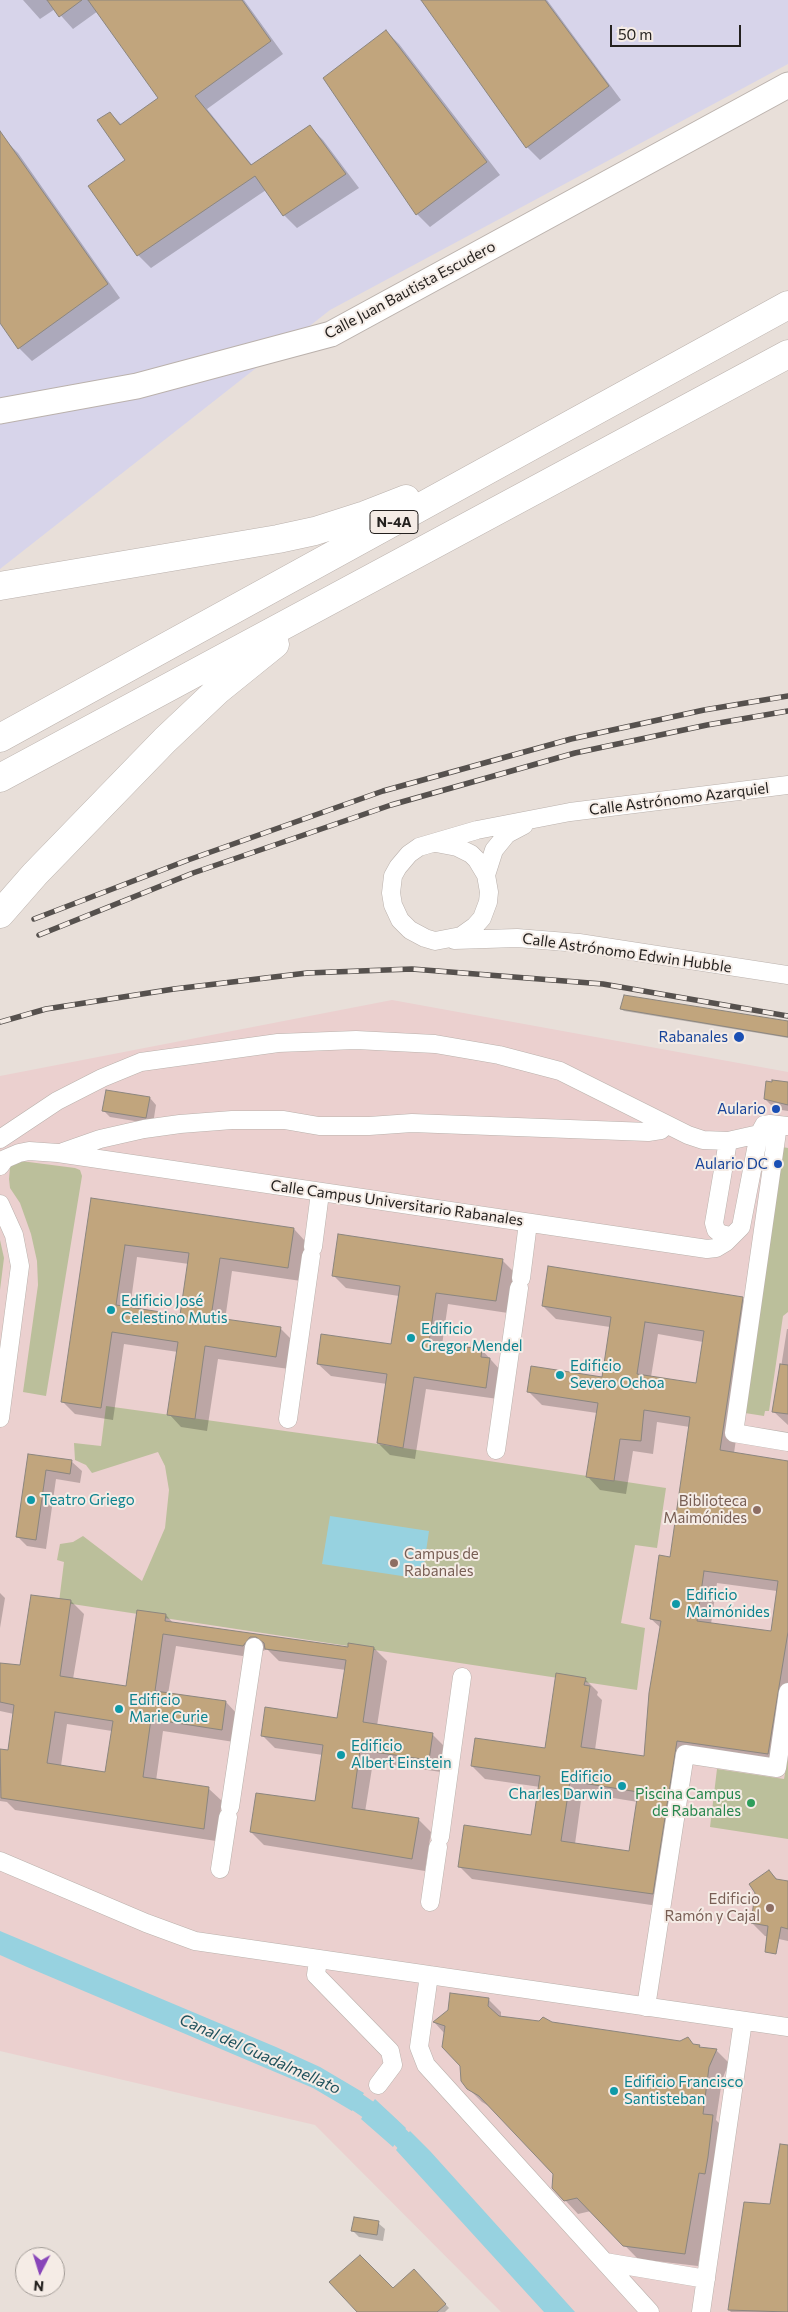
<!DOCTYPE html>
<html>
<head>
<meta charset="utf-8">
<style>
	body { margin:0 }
	#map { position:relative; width:788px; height:2312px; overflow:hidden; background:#e8dfd9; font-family:Commissioner,sans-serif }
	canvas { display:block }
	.north { position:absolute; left:15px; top:2247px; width:50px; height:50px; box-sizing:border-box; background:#f5ece6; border:1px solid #a19b96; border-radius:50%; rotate:185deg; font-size:14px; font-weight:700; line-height:20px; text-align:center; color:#24211f }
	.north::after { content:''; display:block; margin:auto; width:18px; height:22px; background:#8845b9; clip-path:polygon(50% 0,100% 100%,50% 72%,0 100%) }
	.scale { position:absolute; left:610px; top:25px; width:131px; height:22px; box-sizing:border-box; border:2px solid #24211f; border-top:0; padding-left:6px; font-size:15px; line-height:18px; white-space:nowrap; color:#24211f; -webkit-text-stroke:4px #f5ece6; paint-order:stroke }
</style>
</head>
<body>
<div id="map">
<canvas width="788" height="2312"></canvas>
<div class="north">N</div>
<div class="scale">50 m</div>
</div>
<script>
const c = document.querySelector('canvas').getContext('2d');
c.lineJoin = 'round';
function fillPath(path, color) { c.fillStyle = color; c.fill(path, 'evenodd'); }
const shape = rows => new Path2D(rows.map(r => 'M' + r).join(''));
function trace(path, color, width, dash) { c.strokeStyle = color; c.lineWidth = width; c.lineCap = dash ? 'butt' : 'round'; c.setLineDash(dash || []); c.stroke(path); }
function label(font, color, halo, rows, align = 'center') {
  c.font = font + ' Commissioner,sans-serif'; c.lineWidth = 4; c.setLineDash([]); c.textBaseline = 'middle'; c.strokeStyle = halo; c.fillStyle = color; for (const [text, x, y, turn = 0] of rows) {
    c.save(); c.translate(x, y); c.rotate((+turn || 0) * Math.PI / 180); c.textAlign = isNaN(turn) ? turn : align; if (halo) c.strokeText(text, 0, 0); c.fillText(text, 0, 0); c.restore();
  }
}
fillPath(shape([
	[0,0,788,0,788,64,330,310,0,569]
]), '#d7d4ea');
fillPath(shape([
	[392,1000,788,1072,788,2312,501,2312,315,2125,0,2051,0,1076]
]), '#ebd0cf');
fillPath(shape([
	[782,1147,788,1148,788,1312,783,1316,769,1411,765,1411,764,1416,745,1413],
	[21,1161,75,1168,80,1170,82,1176,46,1396,23,1392,38,1285,37,1261,31,1234,20,1203,10,1188,9,1179,10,1167],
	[0,1240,4,1258,0,1290],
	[106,1406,371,1443,666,1488,657,1548,635,1545,621,1623,645,1628,637,1690,59,1602,64,1562,57,1560,60,1544,73,1542,83,1536,142,1581,165,1528,169,1490,165,1466,158,1452,92,1473,86,1465,75,1460,74,1443,101,1446],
	[788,1757,788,1839,710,1827,717,1769,784,1779]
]), '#bbbf9b');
fillPath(shape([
	[330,1516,429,1531,422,1579,322,1564],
	[0,1931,276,2047,320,2067,364,2093,352,2111,313,2088,27,1967,0,1955],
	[375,2099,406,2128,393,2147,361,2119],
	[410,2131,430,2151,575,2312,544,2312,396,2150]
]), '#97d2e0');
fillPath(shape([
	[23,0,244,0,283,54,207,109,252,165,310,127,323,140,359,188,297,228,284,215,266,190,151,268,138,255,127,160,110,113,122,125,160,98,98,11,73,29,55,9,40,19],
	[423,0,547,0,621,100,540,160,527,147],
	[386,31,399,44,500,175,430,227,417,214],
	[5,140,18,153,120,298,32,361,19,348,0,320,0,144],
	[621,1009,788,1022,788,1038,624,1011],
	[788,1084,788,1111,775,1109,765,1099],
	[107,1091,150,1098,156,1105,153,1124,110,1117,103,1110],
	[92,1200,294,1229,306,1242,301,1281,232,1271,225,1320,280,1328,293,1341,289,1369,218,1359,207,1431,181,1427,169,1414,178,1352,124,1344,113,1420,75,1414,62,1401],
	[137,1257,189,1264,181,1316,130,1308],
	[502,1260,514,1272,508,1313,448,1304,442,1345,482,1350,502,1372,498,1399,426,1389,415,1459,390,1455,378,1443,387,1384,331,1376,318,1364,392,1345,399,1296,346,1288,333,1275],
	[742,1299,755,1311,734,1453,788,1462,788,1722,781,1766,690,1753,665,1907,472,1879,459,1866,532,1837,540,1787,485,1779,472,1766,546,1750,585,1679,598,1692,597,1695,602,1700,595,1750,645,1757,661,1628,651,1619,671,1558,690,1427,657,1422,653,1454,633,1451,626,1494,600,1490,588,1477,597,1413,542,1405,529,1392,603,1378,610,1327,556,1319,543,1306],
	[658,1334,703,1342,697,1385,651,1377],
	[717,1583,777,1591,772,1632,711,1624],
	[582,1793,638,1802,630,1852,575,1844],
	[787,1329,788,1329,788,1425,774,1412],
	[29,1456,72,1462,82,1471,80,1483,56,1479,46,1549,27,1546,17,1536],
	[0,1593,5,1598,0,1628],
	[71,1601,84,1614,73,1679,127,1688,166,1615,174,1624,349,1648,374,1648,387,1661,377,1726,432,1734,445,1747,441,1772,373,1762,365,1812,418,1819,431,1832,425,1871,264,1845,251,1832,316,1802,323,1755,275,1748,262,1735,338,1719,346,1670,279,1661,267,1649,259,1653,256,1658,176,1646,168,1694,226,1702,238,1715,234,1742,163,1731,156,1781,209,1789,222,1801,216,1841,15,1810,7,1802,0,1801,0,1750,9,1751,14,1714,0,1711,0,1665,22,1666],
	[67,1724,112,1731,106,1773,61,1766],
	[769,1871,779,1881,788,1882,788,1941,765,1936,752,1923],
	[488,1999,501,2012,501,2017,699,2046,702,2049,716,2050,729,2063,722,2080,716,2120,726,2130,712,2185,698,2266,638,2259,591,2211,578,2214,565,2200,554,2173,492,2108,482,2102,468,2088,461,2065,445,2034,435,2023,449,2010],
	[788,2159,788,2312,731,2312,729,2310],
	[378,2223,385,2229,383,2241,359,2237,353,2231],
	[413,2270,449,2308,445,2312,359,2312,393,2290]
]), '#0003');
trace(shape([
	[338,2089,382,2119,420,2157]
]), '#97d2e0', 19);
const building = shape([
	[47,0,82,0,59,17,47,0],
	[88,0,242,0,271,41,195,96,251,165,310,125,346,174,283,216,255,176,137,256,88,186,125,160,97,120,110,112,120,125,158,98,88,0],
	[421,0,545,0,609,86,526,148,421,0],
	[386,30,487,162,416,215,323,78,386,30],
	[0,131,108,284,18,349,0,323,0,131],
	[624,995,788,1021,788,1037,620,1009,624,995],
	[772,1080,788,1082,788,1105,764,1099,766,1081,772,1082,772,1080],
	[106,1090,150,1097,146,1118,102,1111,106,1090],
	[91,1198,294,1228,288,1268,220,1258,211,1317,281,1327,276,1357,205,1346,195,1419,167,1415,178,1342,112,1332,101,1408,61,1402,91,1198],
	[125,1245,189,1253,180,1315,116,1305,125,1245],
	[338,1234,503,1259,496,1301,436,1293,429,1342,482,1349,481,1357,490,1358,486,1388,414,1377,403,1448,377,1443,387,1374,317,1364,321,1334,391,1344,400,1286,332,1276,338,1234],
	[548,1266,743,1297,720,1450,788,1461,788,1632,768,1754,677,1741,653,1894,458,1867,464,1825,531,1835,540,1776,471,1766,475,1738,545,1748,556,1673,586,1678,584,1685,590,1686,581,1747,644,1756,649,1693,661,1621,650,1619,659,1555,670,1557,690,1417,644,1410,641,1441,620,1439,614,1481,586,1477,598,1403,527,1392,531,1366,602,1377,611,1317,542,1306,548,1266],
	[645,1322,704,1331,696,1383,637,1374,645,1322],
	[704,1571,778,1581,771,1631,697,1621,704,1571],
	[570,1781,638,1792,629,1851,561,1841,570,1781],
	[780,1364,788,1365,788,1414,772,1412,780,1364],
	[28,1454,72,1460,70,1474,46,1470,36,1540,16,1537,28,1454],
	[31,1595,71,1600,60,1676,126,1686,137,1610,166,1614,165,1621,348,1647,348,1643,374,1647,363,1722,433,1733,429,1760,360,1750,352,1808,419,1818,412,1859,250,1832,256,1793,315,1801,323,1745,261,1736,265,1707,337,1718,346,1660,265,1649,264,1643,256,1637,250,1637,243,1646,163,1634,155,1691,226,1701,222,1730,151,1719,143,1777,209,1787,204,1829,1,1798,0,1749,8,1750,14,1705,0,1702,0,1663,20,1665,31,1595],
	[55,1712,113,1721,105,1772,47,1763,55,1712],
	[769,1870,776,1879,788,1881,788,1929,781,1927,776,1954,765,1952,768,1926,751,1923,755,1893,749,1884,769,1870],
	[450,1993,489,1998,488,2006,499,2016,539,2021,543,2017,552,2022,680,2041,688,2037,693,2044,700,2045,699,2047,717,2049,709,2067,703,2114,713,2115,708,2157,705,2174,699,2173,685,2254,623,2246,577,2198,564,2201,552,2188,553,2174,479,2096,467,2089,461,2081,460,2066,442,2047,445,2026,433,2022,448,2010,450,1993],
	[780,2144,788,2145,788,2312,728,2310,744,2202,770,2204,780,2144],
	[354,2217,379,2221,377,2235,351,2231,354,2217],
	[360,2255,393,2288,414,2269,446,2304,437,2312,357,2312,329,2282,360,2255]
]);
fillPath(building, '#c1a57d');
trace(building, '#8c867f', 1);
const street = shape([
	[436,843,457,847,471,854,477,860,486,875,489,892,488,902,482,918,475,926,461,936,435,941,425,938,410,930,400,920,393,905,391,893,393,876,398,867,409,854,419,847,477,830,570,812,788,785],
	[486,875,494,850,507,834,524,825],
	[454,940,517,938,579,943,788,975],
	[778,1125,734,1433,788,1442],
	[0,1139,57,1101,102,1078,141,1062,278,1043,356,1040,435,1044,499,1055,560,1071,688,1135,703,1140,728,1141,759,1134],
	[728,1141,714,1223,716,1230,721,1234,731,1236],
	[63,1152,100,1139,144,1129,180,1124,232,1120,284,1120,319,1126,369,1126,412,1123,648,1132,661,1130,664,1127,662,1123],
	[0,1166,5,1159,19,1153,29,1151,58,1153,707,1249,716,1248,726,1242,741,1227,759,1134,764,1125,770,1124,788,1126],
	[0,1204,14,1235,20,1266,0,1418],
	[313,1247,320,1193],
	[521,1278,528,1223],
	[288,1419,311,1256],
	[496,1450,519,1288],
	[230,1807,254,1647],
	[440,1837,462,1677],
	[0,1861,146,1923,195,1941,788,2027],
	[220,1869,228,1817],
	[430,1902,438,1847],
	[318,1959,316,1975,390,2051,393,2065,378,2085],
	[429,1975,419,2047,426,2065,650,2312],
	[646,2007,685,1754,777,1768,788,1692],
	[605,2262,706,2279],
	[701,2312,743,2021]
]);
const secondary = shape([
	[0,411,137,386,331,334,788,85]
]);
const primary = shape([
	[0,586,278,539,315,531,365,515,406,499],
	[0,738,788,305],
	[0,778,788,354],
	[0,914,35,874,165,740,218,690,275,644]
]);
trace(street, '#bab1ac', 19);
trace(secondary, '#bab1ac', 27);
trace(primary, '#bab1ac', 29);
trace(street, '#fff', 18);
trace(secondary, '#fff', 25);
trace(primary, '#fff', 28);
const rail = shape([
	[34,919,188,860,383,791,571,739,704,710,788,696],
	[39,935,193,873,391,805,575,753,707,725,788,711],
	[0,1022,46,1009,174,989,307,973,412,969,603,984,788,1016]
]);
trace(rail, '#56514e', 5.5);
trace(rail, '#f5ece6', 4, [11]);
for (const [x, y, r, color] of [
	[739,1037,6,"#1a4fb4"],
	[776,1109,5,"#1a4fb4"],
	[778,1164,5,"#1a4fb4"],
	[111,1310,5,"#0f9aa8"],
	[411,1338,5,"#0f9aa8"],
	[560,1375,5,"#0f9aa8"],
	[31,1500,5,"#0f9aa8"],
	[757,1510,5,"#8d6e63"],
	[394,1563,5,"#8d6e63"],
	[676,1604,5,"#0f9aa8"],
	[119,1709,5,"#0f9aa8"],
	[341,1755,5,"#0f9aa8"],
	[622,1786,5,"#0f9aa8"],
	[751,1803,5,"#2e9e5b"],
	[770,1908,5,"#8d6e63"],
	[614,2091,5,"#0f9aa8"]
]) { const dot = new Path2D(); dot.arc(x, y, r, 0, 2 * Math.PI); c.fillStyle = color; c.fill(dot); trace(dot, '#f5ece6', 2); }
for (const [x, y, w] of [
	[394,522,48]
]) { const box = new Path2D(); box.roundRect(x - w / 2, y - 11.5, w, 23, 4); c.fillStyle = '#f5ece6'; c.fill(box); trace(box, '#24211f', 1); }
label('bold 14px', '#24211f', null, [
	["N-4A",394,522]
]);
label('15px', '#24211f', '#f5ece6', [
	["Calle Juan Bautista Escudero",410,290,-28],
	["Calle Astrónomo Azarquiel",679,799,-7],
	["Calle Astrónomo Edwin Hubble",627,953,8],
	["Calle Campus Universitario Rabanales",397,1203,8]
]);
label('15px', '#164399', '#f5ece6', [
	["Rabanales",728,1037],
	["Aulario",766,1109],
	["Aulario DC",768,1164]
], 'right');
label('15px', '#0d838f', '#f5ece6', [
	["Edificio José",121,1301],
	["Celestino Mutis",121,1318],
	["Edificio",421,1329],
	["Gregor Mendel",421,1346],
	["Edificio",570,1366],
	["Severo Ochoa",570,1383],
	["Teatro Griego",41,1500],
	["Edificio",686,1595],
	["Maimónides",686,1612],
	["Edificio",129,1700],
	["Marie Curie",129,1717],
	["Edificio",351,1746],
	["Albert Einstein",351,1763],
	["Edificio",612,1777,"right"],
	["Charles Darwin",612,1794,"right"],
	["Edificio Francisco",624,2082],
	["Santisteban",624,2099]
], 'left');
label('15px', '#785e54', '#f5ece6', [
	["Biblioteca",747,1501],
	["Maimónides",747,1518],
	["Campus de",404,1554,"left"],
	["Rabanales",404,1571,"left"],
	["Edificio",760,1899],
	["Ramón y Cajal",760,1916]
], 'right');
label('15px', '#27864d', '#f5ece6', [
	["Piscina Campus",741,1794],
	["de Rabanales",741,1811]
], 'right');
label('italic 16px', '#1f515c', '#f5ece6', [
	["Canal del Guadalmellato",260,2054,24]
]);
</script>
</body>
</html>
